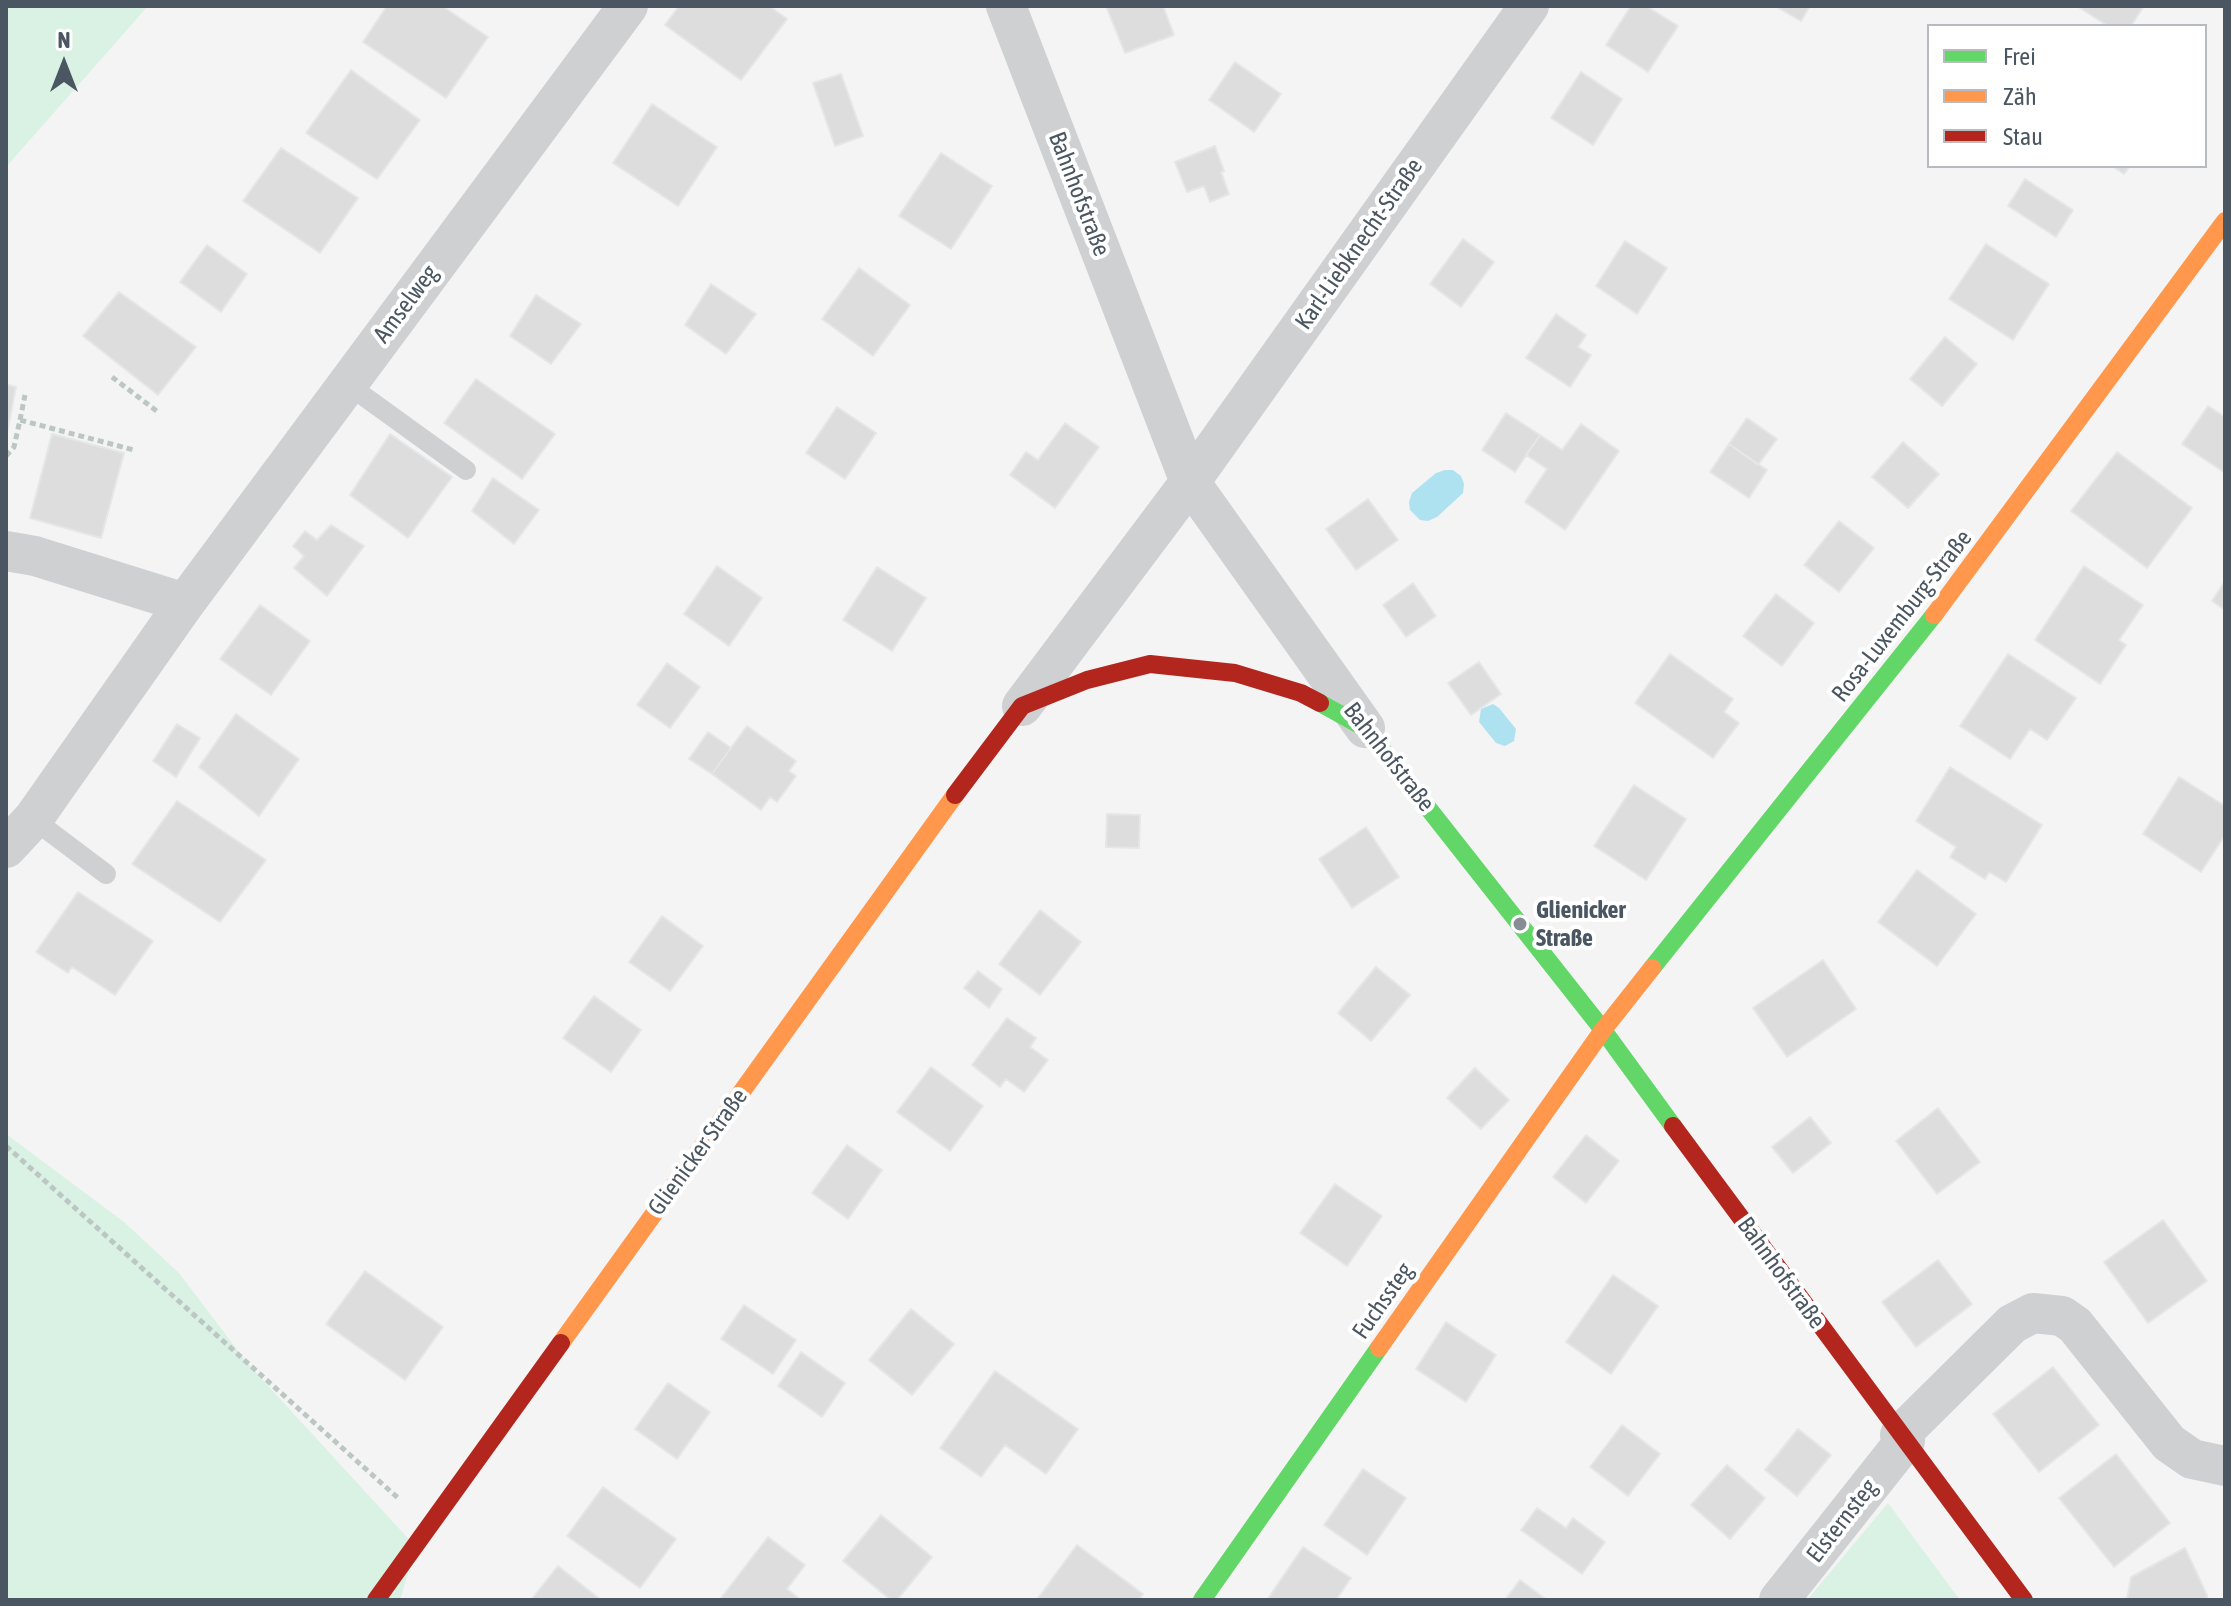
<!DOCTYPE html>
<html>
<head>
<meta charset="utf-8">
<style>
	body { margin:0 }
	#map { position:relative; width:2231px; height:1606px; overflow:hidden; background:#f4f4f4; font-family:"Asap Condensed",sans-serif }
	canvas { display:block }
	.frame { position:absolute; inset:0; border:8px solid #4a5661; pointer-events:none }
	.legend { position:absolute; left:1927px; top:24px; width:280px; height:144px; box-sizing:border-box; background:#fff; border:2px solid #b7bbc0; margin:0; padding:10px 14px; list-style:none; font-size:24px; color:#4a5661 }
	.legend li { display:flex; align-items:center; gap:16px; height:40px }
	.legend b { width:40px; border:2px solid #b7bbc0 }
	.north { position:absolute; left:24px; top:24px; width:80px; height:80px; -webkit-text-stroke:6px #fff; paint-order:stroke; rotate:0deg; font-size:22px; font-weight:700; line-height:32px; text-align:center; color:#4a5661 }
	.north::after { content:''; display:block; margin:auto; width:28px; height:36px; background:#4a5661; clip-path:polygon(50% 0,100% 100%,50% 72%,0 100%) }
</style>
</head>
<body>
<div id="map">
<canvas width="2231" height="1606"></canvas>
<div class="frame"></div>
<ul class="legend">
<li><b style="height:10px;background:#63d668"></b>Frei</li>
<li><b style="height:10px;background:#ff974d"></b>Zäh</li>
<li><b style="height:10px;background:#b3261e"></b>Stau</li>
</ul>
<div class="north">N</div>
</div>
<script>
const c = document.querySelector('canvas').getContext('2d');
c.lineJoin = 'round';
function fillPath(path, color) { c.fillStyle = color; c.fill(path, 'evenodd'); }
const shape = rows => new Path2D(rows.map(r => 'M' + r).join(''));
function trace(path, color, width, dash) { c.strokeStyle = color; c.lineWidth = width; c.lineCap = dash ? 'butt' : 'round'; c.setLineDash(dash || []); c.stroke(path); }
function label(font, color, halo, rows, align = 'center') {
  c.font = font + ' "Asap Condensed",sans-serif'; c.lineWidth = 8; c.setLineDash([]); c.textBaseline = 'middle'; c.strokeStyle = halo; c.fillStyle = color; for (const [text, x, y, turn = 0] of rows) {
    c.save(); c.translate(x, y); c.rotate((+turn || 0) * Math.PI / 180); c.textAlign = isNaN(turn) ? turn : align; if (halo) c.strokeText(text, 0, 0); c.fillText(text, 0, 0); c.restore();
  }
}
fillPath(shape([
	[6,6,148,6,6,167],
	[6,1134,124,1222,179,1273,248,1364,416,1547,400,1600,6,1600],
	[1888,1503,1960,1600,1807,1600]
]), '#d9f2e3');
fillPath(shape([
	[1445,470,1453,470,1461,476,1464,484,1463,493,1437,517,1428,521,1420,520,1410,510,1409,502,1412,493,1436,473],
	[1493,704,1499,708,1516,729,1514,741,1505,746,1496,743,1479,722,1481,709]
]), '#aee2f0');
const building = shape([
	[387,6,442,6,488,37,446,98,363,42,387,6],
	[679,6,769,6,787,19,741,80,665,25,679,6],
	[1106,6,1163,6,1174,35,1125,53,1106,6],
	[1631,6,1646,6,1678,26,1648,72,1606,45,1631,6],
	[1775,6,1810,6,1801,21,1775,6],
	[2077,6,2144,6,2131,26,2108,26,2077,6],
	[1235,62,1281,94,1254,132,1209,100,1235,62],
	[351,70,420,120,377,179,306,133,351,70],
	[1581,72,1622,99,1593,145,1551,118,1581,72],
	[841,74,863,136,835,146,813,83,841,74],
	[652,104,717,147,678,206,613,163,652,104],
	[1215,146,1224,171,1221,172,1229,194,1210,202,1204,186,1187,192,1175,162,1215,146],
	[281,148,358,198,320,253,243,201,281,148],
	[941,153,992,186,951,249,899,216,941,153],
	[2112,166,2130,166,2124,174,2112,166],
	[2025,179,2073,210,2056,237,2008,206,2025,179],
	[1463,239,1494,262,1461,307,1430,284,1463,239],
	[1625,241,1667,268,1637,314,1596,286,1625,241],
	[1986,244,2049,284,2013,340,1949,299,1986,244],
	[207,245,247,274,221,312,180,282,207,245],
	[859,268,910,305,873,356,822,319,859,268],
	[711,284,756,314,726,354,685,325,711,284],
	[119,292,196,347,158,395,83,336,119,292],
	[536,295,581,324,551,364,510,336,536,295],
	[1556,314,1586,335,1578,347,1591,355,1570,387,1526,358,1556,314],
	[1945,337,1977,364,1942,406,1910,379,1945,337],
	[476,379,555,434,522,479,444,423,476,379],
	[6,384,16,387,6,438,6,384],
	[2208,406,2225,417,2225,473,2182,444,2208,406],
	[837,407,876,433,845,479,806,453,837,407],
	[1506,413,1540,435,1515,472,1482,450,1506,413],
	[1747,418,1777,439,1758,465,1729,444,1747,418],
	[1065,423,1099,447,1055,508,1010,475,1026,452,1038,460,1065,423],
	[1581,424,1619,451,1565,530,1525,502,1547,469,1526,455,1540,435,1562,450,1581,424],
	[52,434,124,453,101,538,30,518,52,434],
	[390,434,452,477,408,538,350,495,390,434],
	[1903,442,1939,474,1908,508,1872,477,1903,442],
	[1729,444,1767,470,1749,498,1710,472,1729,444],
	[2117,452,2192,508,2147,568,2071,511,2117,452],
	[493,478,539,510,514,544,472,511,493,478],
	[1368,499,1398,540,1356,570,1326,529,1368,499],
	[1839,521,1874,548,1839,592,1804,565,1839,521],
	[331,525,364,546,327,596,294,568,304,556,293,546,305,531,317,540,331,525],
	[717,566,762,598,729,646,684,614,717,566],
	[2084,566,2143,605,2119,640,2126,645,2100,684,2035,640,2084,566],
	[877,567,926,598,892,651,843,620,877,567],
	[2225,581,2225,610,2212,601,2225,581],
	[1413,583,1436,616,1406,637,1383,605,1413,583],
	[1776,594,1814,623,1782,666,1743,636,1776,594],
	[260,605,310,641,271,695,220,659,260,605],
	[1670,654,1733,699,1724,712,1739,723,1713,758,1635,703,1670,654],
	[2008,654,2076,698,2047,740,2030,729,2010,759,1960,726,2008,654],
	[1479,662,1501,694,1471,715,1448,683,1479,662],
	[667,663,700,687,670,728,637,705,667,663],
	[236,714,299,759,259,816,199,767,236,714],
	[177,724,200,738,176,777,153,761,177,724],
	[747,726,796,761,789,771,796,776,777,802,770,797,761,810,712,774,747,726],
	[708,732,731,748,712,774,689,759,708,732],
	[1950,767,2042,825,2006,882,1989,872,1985,879,1950,857,1956,847,1916,821,1950,767],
	[2179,777,2225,806,2225,835,2201,872,2143,834,2179,777],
	[1634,785,1686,819,1646,880,1594,846,1634,785],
	[177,801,266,860,220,922,132,864,177,801],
	[1107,814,1140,815,1139,848,1106,847,1107,814],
	[1366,827,1399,877,1352,908,1319,859,1366,827],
	[1917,870,1976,914,1937,966,1878,922,1917,870],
	[78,892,153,941,115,995,72,967,68,973,36,952,78,892],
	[1040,910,1081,942,1040,995,999,964,1040,910],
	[662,916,703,946,670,991,629,962,662,916],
	[1823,960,1856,1009,1787,1057,1753,1008,1823,960],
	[1376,967,1410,995,1371,1041,1338,1013,1376,967],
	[978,971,1002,989,989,1008,964,988,978,971],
	[594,996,641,1030,611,1072,563,1038,594,996],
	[1007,1018,1036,1038,1030,1047,1048,1060,1024,1092,1006,1079,1000,1087,972,1065,1007,1018],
	[931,1067,983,1106,950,1151,897,1112,931,1067],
	[1475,1068,1509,1100,1481,1129,1447,1098,1475,1068],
	[1938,1108,1980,1162,1937,1194,1896,1141,1938,1108],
	[1810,1117,1831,1143,1793,1173,1772,1147,1810,1117],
	[1586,1135,1619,1161,1586,1203,1553,1177,1586,1135],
	[847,1145,882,1170,848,1219,812,1193,847,1145],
	[1335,1184,1382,1216,1347,1266,1300,1233,1335,1184],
	[2163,1220,2207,1281,2148,1323,2104,1262,2163,1220],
	[1938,1260,1972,1304,1916,1347,1882,1302,1938,1260],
	[365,1271,443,1327,405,1380,326,1324,365,1271],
	[1613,1275,1658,1306,1611,1374,1566,1342,1613,1275],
	[744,1305,796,1340,773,1374,721,1339,744,1305],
	[911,1309,954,1344,912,1395,869,1360,911,1309],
	[1446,1322,1496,1355,1466,1402,1416,1369,1446,1322],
	[801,1352,845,1383,822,1417,778,1386,801,1352],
	[2053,1367,2099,1425,2039,1472,1993,1414,2053,1367],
	[995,1371,1078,1429,1046,1474,1005,1445,981,1477,940,1448,995,1371],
	[668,1383,710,1412,677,1459,635,1429,668,1383],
	[1622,1425,1660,1454,1628,1496,1590,1467,1622,1425],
	[1798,1429,1831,1455,1797,1496,1765,1470,1798,1429],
	[2116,1454,2170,1523,2114,1567,2059,1498,2116,1454],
	[1727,1465,1765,1498,1730,1539,1691,1505,1727,1465],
	[1363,1469,1406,1498,1367,1555,1324,1525,1363,1469],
	[603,1487,676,1539,640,1588,567,1536,603,1487],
	[1537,1508,1566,1528,1573,1518,1605,1542,1582,1574,1521,1530,1537,1508],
	[881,1515,932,1557,897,1600,891,1600,843,1561,881,1515],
	[768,1537,805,1565,787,1589,801,1600,723,1600,721,1598,768,1537],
	[1077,1545,1143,1594,1139,1600,1041,1600,1038,1598,1077,1545],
	[1303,1547,1351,1578,1336,1600,1267,1600,1303,1547],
	[2185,1548,2207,1595,2207,1600,2127,1600,2131,1577,2185,1548],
	[558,1566,601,1600,531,1600,558,1566],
	[1520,1580,1547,1600,1505,1600,1520,1580]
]);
fillPath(building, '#ddddde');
trace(building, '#e5e6e7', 2);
trace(shape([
	[112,377,158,412],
	[20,420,25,395],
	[6,456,14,447,20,420,134,450],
	[6,1146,398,1498]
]), '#bcc7c4', 5, [6, 4]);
trace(shape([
	[347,384,466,470],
	[33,819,106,874]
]), '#ced0d2', 20);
trace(shape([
	[1006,6,1190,482,1365,728],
	[6,551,35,556,185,603],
	[1022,706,1190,482,1529,6],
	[6,848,33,819,185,603,628,6],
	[1900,1435,2012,1324,2033,1313,2062,1316,2075,1325,2169,1443,2192,1459,2225,1466],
	[1779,1600,1905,1441]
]), '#ced0d2', 40);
trace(shape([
	[1320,703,1365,728,1603,1030,1673,1126],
	[1652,968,1934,615],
	[1202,1600,1379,1348]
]), '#63d668', 18);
trace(shape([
	[1934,615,2225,221],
	[561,1343,955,795],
	[1379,1348,1603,1030,1652,968]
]), '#ff974d', 18);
trace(shape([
	[955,795,1022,706,1087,680,1150,664,1235,673,1301,693,1320,703],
	[1673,1126,2024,1600],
	[376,1600,561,1343]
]), '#b3261e', 18);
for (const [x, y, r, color] of [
	[1520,924,8,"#868d94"]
]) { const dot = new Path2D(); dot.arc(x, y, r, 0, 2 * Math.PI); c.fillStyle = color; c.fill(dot); trace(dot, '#fff', 3); }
label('24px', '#4a5661', '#fff', [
	["Bahnhofstraße",1079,194,69],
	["Karl-Liebknecht-Straße",1359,244,-55],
	["Amselweg",406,304,-53],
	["Rosa-Luxemburg-Straße",1902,616,-52],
	["Bahnhofstraße",1389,757,52],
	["Glienicker Straße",698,1152,-54],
	["Bahnhofstraße",1781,1273,54],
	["Fuchssteg",1383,1301,-55],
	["Elsternsteg",1842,1521,-52]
]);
label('bold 24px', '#4a5661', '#fff', [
	["Glienicker",1536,910],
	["Straße",1536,938]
], 'left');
</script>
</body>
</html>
